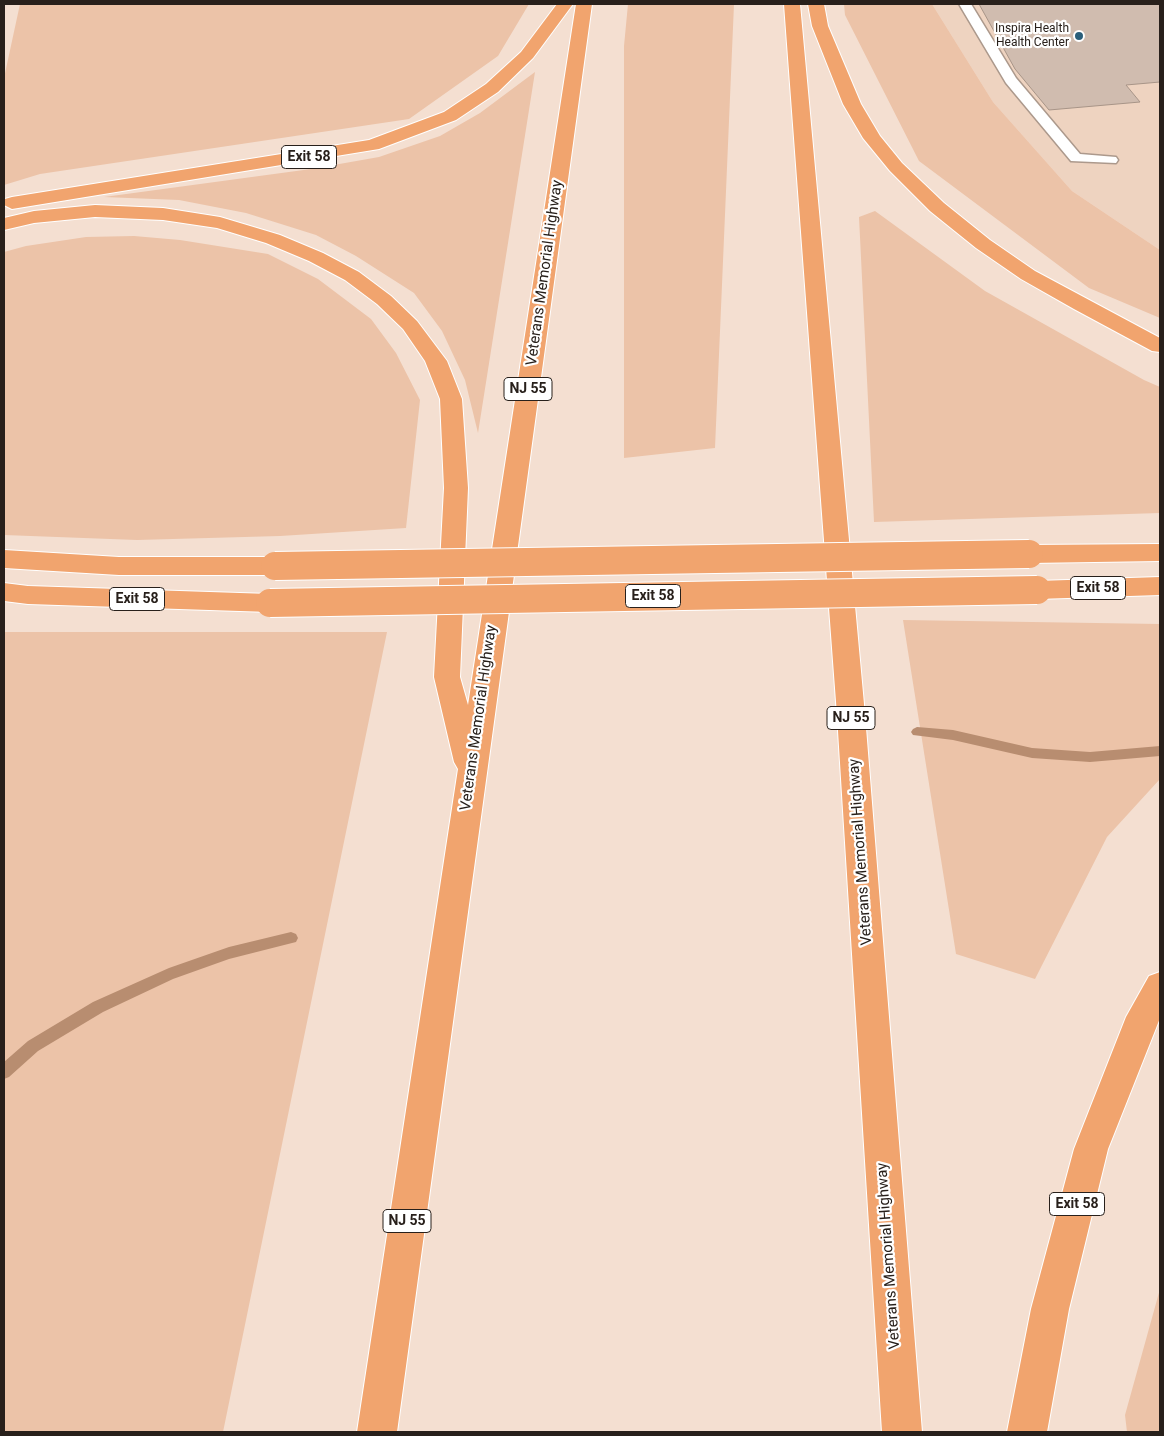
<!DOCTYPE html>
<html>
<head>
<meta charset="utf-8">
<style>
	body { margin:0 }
	#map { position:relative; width:1164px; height:1436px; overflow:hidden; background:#f4dfd1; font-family:Roboto,sans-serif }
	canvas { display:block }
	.frame { position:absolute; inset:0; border:5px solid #28201b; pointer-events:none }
</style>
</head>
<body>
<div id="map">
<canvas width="1164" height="1436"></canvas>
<div class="frame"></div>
</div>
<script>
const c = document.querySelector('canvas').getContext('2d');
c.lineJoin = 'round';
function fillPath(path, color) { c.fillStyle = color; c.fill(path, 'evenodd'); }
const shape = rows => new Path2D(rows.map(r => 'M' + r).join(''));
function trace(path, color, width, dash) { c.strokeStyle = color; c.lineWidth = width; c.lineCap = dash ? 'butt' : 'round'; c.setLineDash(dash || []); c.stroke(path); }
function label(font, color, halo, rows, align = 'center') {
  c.font = font + ' Roboto,sans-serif'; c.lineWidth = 4.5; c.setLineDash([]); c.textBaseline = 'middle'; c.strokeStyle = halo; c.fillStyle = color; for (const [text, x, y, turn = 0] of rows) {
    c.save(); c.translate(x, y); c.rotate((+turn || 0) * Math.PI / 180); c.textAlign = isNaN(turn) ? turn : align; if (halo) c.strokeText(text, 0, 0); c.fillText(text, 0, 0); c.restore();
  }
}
fillPath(shape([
	[932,4,1160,4,1160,250,1072,191,993,102]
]), '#eed3c0');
fillPath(shape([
	[20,4,529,4,498,56,409,119,40,174,4,185,4,78],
	[628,4,734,4,715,448,624,458,624,46],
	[844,4,932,4,993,102,1072,191,1160,250,1160,318,1089,288,919,161,845,15],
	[535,72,478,433,465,380,442,331,414,293,356,256,316,235,246,213,179,200,104,197,311,169,379,157,440,136,480,113],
	[875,211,985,291,1144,380,1160,387,1160,513,874,522,859,217],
	[134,236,180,240,268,254,318,279,371,319,396,353,420,400,406,528,280,536,137,540,4,535,4,252,26,246,86,237],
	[903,620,1160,624,1160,779,1107,837,1035,979,956,954],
	[4,632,387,632,223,1432,4,1432],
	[1160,1289,1160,1432,1127,1432,1125,1415]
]), '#ecc3a8');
fillPath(shape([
	[917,727,953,730,1032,748,1090,752,1160,746,1160,756,1090,762,1032,758,953,740,913,735,911,732,913,729,917,727],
	[291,932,296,934,298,938,296,942,229,959,173,979,103,1012,38,1051,9,1077,4,1079,4,1062,28,1041,93,1002,169,968,229,947,291,932]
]), '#b88d70');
const building = shape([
	[979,4,1160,4,1160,82,1126,85,1140,102,1049,110,1015,69,979,4]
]);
fillPath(building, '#d0bcaf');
trace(building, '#a89588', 1);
const lane = shape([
	[959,4,971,4,1016,78,1080,154,1116,157,1118,160,1116,163,1071,161,1006,83,959,4]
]);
const highway = shape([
	[557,4,573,4,533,58,498,92,456,120,379,149,12,209,4,205,5,199,12,197,369,140,444,112,486,84,521,52,557,4],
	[576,4,592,4,397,1432,357,1432,458,769,454,762,434,677,444,488,440,399,425,361,403,329,377,304,345,280,309,261,266,243,217,228,163,220,95,217,34,223,4,230,4,218,34,211,95,205,163,208,220,217,280,235,323,253,359,272,391,296,417,321,447,361,462,399,468,488,460,677,468,705,576,4],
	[784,4,800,4,865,715,922,1432,882,1432,837,715,784,4],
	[808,4,824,4,828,26,861,104,880,136,902,163,944,203,990,240,1035,271,1160,338,1160,352,1152,351,1074,309,1021,279,976,248,930,211,890,171,863,138,843,104,812,26,808,4],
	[1160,544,1160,561,1029,563,1020,560,1017,554,1020,548,1029,545,1160,544],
	[4,550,119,557,275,557,284,560,287,566,284,572,275,575,119,575,4,568,4,550],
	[1160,577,1160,595,1037,599,1028,596,1024,590,1028,584,1037,581,1160,577],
	[4,583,28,586,270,594,279,597,283,603,279,609,270,612,28,604,4,601,4,583],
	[1160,972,1160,1018,1108,1149,1069,1309,1047,1432,1007,1432,1031,1309,1074,1149,1126,1017,1149,976,1160,972]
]);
trace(lane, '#ac998c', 3);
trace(highway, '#fff', 2);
fillPath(lane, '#fff');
fillPath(highway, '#f1a46e');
const highwayBridge = shape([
	[275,566,1029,554],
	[270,603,1037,590]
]);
trace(highwayBridge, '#fff', 30, []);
trace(highwayBridge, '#f1a46e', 28);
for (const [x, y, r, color] of [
	[1079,36,5,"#2a5e7a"]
]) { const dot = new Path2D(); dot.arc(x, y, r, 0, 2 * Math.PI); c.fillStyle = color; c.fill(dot); trace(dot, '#fff', 2); }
label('12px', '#28201b', '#fff', [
	["Inspira Health",1069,29],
	["Health Center",1069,43]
], 'right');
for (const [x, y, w] of [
	[309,157,55],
	[528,389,48],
	[1098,588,55],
	[653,596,55],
	[137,599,55],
	[851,718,48],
	[1077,1204,55],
	[407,1221,48]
]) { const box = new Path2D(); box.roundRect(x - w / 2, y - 11.5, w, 23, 4); c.fillStyle = '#fff'; c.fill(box); trace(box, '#28201b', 1); }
label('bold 14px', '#28201b', null, [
	["Exit 58",309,157],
	["NJ 55",528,389],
	["Exit 58",1098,588],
	["Exit 58",653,596],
	["Exit 58",137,599],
	["NJ 55",851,718],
	["Exit 58",1077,1204],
	["NJ 55",407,1221]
]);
label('15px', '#28201b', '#fff', [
	["Veterans Memorial Highway",545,273,-82],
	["Veterans Memorial Highway",479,718,-82],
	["Veterans Memorial Highway",861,852,-94],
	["Veterans Memorial Highway",889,1256,-94]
]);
</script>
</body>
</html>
